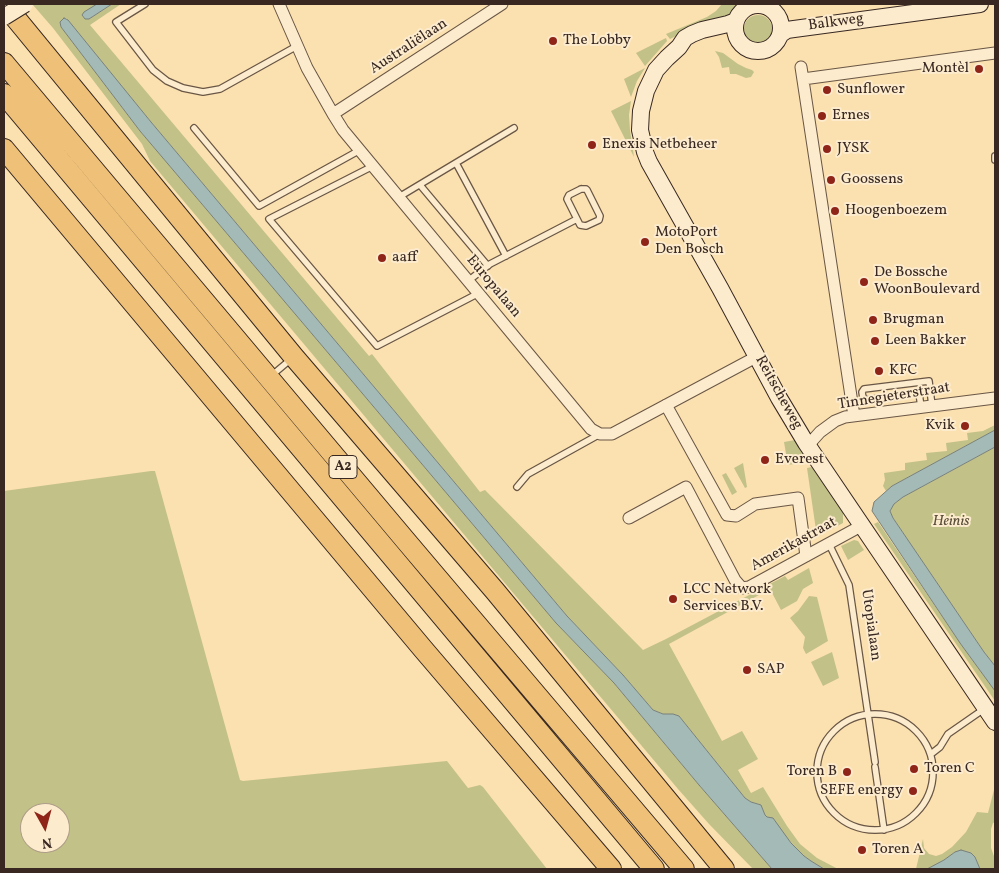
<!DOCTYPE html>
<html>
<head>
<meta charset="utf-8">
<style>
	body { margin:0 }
	#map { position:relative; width:999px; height:873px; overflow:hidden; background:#fbe0b0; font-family:Vollkorn,serif }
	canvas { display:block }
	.frame { position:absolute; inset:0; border:5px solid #382821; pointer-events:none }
	.north { position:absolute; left:20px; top:803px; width:50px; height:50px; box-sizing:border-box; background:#fcebcc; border:1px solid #ae9d88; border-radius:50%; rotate:173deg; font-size:14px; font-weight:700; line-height:20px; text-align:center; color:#382821 }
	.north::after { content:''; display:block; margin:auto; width:18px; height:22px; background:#8f2418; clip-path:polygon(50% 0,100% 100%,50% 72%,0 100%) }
</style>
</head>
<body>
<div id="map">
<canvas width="999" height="873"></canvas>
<div class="frame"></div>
<div class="north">N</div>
</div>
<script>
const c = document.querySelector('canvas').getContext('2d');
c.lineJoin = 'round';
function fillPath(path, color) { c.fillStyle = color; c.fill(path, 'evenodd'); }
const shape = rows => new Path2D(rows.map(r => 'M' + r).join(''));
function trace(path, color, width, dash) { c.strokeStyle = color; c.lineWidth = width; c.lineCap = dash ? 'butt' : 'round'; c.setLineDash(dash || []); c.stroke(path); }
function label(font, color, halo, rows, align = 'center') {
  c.font = font + ' Vollkorn,serif'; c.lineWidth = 4; c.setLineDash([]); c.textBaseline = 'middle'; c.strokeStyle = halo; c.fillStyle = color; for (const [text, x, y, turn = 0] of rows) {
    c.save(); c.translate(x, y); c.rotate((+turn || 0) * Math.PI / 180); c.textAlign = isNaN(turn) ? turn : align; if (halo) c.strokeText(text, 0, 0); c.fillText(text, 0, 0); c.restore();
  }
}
fillPath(shape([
	[35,4,97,4,82,15,85,19,89,19,112,4,121,4,90,25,369,356,372,354,480,492,485,490,643,650,666,639,785,576,788,580,809,568,813,583,803,589,797,601,781,610,770,589,669,644,722,741,742,731,758,759,738,770,751,793,763,787,787,826,800,844,817,858,838,869,824,869,811,861,804,856,765,815,761,805,751,802,745,798,679,716,673,714,663,714,653,710,623,675,567,616,151,122,66,18,60,24,61,27,140,131,346,374,556,623,614,683,699,785,772,869,753,869,709,824,678,789,150,161,142,144,53,28,33,5],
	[722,4,735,4,734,13,728,18,684,32,670,39,666,34,707,17,716,11],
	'744 29a14 14 0 1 1 28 0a14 14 0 1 1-28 0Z',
	[666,38,667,41,645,66,636,53],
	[715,51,723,53,738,64,746,68,752,70,754,72,751,77,746,78,736,74,730,74,729,67,722,68,719,57],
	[645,68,637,81,631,97,624,79],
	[631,101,629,115,630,130,634,157,611,111],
	[995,425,995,430,892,486,886,491,883,486,885,480,884,473,905,470,905,463,927,460,926,453,947,451,946,443,968,440,967,433,983,431],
	[795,440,807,462,788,465,784,442],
	[995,447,995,666,984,652,893,518,890,511,894,504,903,497],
	[743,463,747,487,745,488,734,468],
	[812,467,843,512,843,523,817,537,807,468],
	[151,471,155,471,240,780,243,781,447,761,468,788,480,785,483,787,547,869,5,869,4,867,4,491],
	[30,813,60,813,60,843,30,843],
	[726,473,737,492,732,495,722,475],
	[878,522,960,643,995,691,995,701,874,524],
	[854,540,858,541,864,550,848,560,841,546],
	[809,596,817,597,828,641,806,654,803,648,805,637,790,618,798,611],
	[832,652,839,678,823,686,811,662],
	[995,786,995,822,993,823,991,829,991,848,995,859,995,869,980,869,975,857,955,852,944,860,933,867,927,869,916,869,923,839,924,848,929,854,936,856,942,854,952,847,966,832,977,812,988,813]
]), '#c2c188');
const water = shape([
	[97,4,112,4,89,19,85,19,82,15,84,12,97,4],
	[64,18,68,20,151,122,567,616,623,675,653,710,663,714,673,714,679,716,745,798,751,802,761,805,765,815,767,817,773,818,791,843,804,856,811,861,824,869,772,869,699,785,614,683,556,623,346,374,140,131,61,27,60,22,64,18],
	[995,430,995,447,903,497,894,504,890,511,893,518,984,652,995,666,995,691,960,643,872,511,874,502,892,486,995,430],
	[961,850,971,853,975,857,980,869,927,869,944,860,955,852,961,850]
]);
fillPath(water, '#a3bab7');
trace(water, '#78807b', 1);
const lane = shape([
	[145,4,116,22,153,70,167,81,183,88,203,92,220,89,297,46],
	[194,128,259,206,360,150],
	[995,156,995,160],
	[456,163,506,256],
	[373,166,269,219,377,346,479,293],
	[420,185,488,266],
	[581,189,586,189,587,190,600,216,599,220,586,226,580,225,567,199,569,195,581,189],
	[399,197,514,128],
	[468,281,490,264,577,219],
	[271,376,290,360],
	[921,407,919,393,866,400,863,398,862,392,864,389,929,381,932,406],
	[517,487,528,474,600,434],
	[829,544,849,585,875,762],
	'817 772a58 58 0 1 1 116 0a58 58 0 1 1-116 0Z',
	[931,754,940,747,948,734,984,709],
	[875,767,884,830]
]);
const street = shape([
	[279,4,307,68,333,114,343,130,591,429,600,434,612,434,758,356],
	[801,67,854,416],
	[803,79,995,53],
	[333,114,502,4],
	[666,405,727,515,736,516,755,504,798,498,806,556],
	[806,443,811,442,820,432,835,421,845,417,995,398],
	[629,518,686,487,735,580,742,588,749,587,861,526]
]);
const secondary = shape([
	'735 28a23 23 0 1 1 46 0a23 23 0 1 1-46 0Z',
	[736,21,728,24,702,30,692,34,685,38,679,47,667,58,656,70,646,91,641,111,640,130,645,152,649,162,720,288,779,398,806,443,995,722],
	[781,34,787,30,794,29,980,4]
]);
const highway = shape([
	[4,4,294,357,495,591,724,869],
	[4,63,406,541,684,869],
	[4,94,654,869],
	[4,149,423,649,611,869]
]);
trace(lane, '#695645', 8);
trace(street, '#695645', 13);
trace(secondary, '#382821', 18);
trace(highway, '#382821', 22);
trace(lane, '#fcebcc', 5.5);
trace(street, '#fcebcc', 11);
trace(secondary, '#fcebcc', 16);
trace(highway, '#eec078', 20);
const secondaryBridge = shape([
	[4,17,25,4]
]);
trace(secondaryBridge, '#382821', 18, []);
trace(secondaryBridge, '#fcebcc', 16);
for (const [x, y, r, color] of [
	[553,41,5,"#8f2418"],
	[979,69,5,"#8f2418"],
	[827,90,5,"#8f2418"],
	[822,116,5,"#8f2418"],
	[592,145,5,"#8f2418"],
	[827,149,5,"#8f2418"],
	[831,180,5,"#8f2418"],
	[835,211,5,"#8f2418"],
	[645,242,5,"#8f2418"],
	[382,258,5,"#8f2418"],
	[864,282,5,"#8f2418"],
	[873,320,5,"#8f2418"],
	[875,341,5,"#8f2418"],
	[879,371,5,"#8f2418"],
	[965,426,5,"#8f2418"],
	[765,460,5,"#8f2418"],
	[673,599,5,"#8f2418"],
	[747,670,5,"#8f2418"],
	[914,769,5,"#8f2418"],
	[847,772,5,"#8f2418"],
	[913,791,5,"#8f2418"],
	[862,850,5,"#8f2418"]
]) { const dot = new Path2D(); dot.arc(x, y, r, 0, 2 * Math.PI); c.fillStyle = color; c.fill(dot); trace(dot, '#fcebcc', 2); }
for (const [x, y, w] of [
	[343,467,28]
]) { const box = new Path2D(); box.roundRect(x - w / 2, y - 11.5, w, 23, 4); c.fillStyle = '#fcebcc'; c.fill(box); trace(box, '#382821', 1); }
label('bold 14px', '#382821', null, [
	["A2",343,467]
]);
label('15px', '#382821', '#fcebcc', [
	["Balkweg",836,23,-8],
	["Australiëlaan",409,47,-33],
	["Europalaan",493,287,50],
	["Reitscheweg",778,393,61],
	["Tinnegieterstraat",894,397,-9],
	["Amerikastraat",794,545,-29],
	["Utopialaan",870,625,82]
]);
label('15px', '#382821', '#fcebcc', [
	["The Lobby",563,41],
	["Montèl",969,69,"right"],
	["Sunflower",837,90],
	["Ernes",832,116],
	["Enexis Netbeheer",602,145],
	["JYSK",837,149],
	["Goossens",841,180],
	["Hoogenboezem",845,211],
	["MotoPort",655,233],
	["Den Bosch",655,250],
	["aaff",392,258],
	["De Bossche",874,273],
	["WoonBoulevard",874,290],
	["Brugman",883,320],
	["Leen Bakker",885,341],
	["KFC",889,371],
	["Kvik",955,426,"right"],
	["Everest",775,460],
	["LCC Network",683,590],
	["Services B.V.",683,607],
	["SAP",757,670],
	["Toren C",924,769],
	["Toren B",837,772,"right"],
	["SEFE energy",903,791,"right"],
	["Toren A",872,850]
], 'left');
label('italic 15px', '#5a4e3b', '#fcebcc', [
	["Heinis",951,522]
]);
</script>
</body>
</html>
